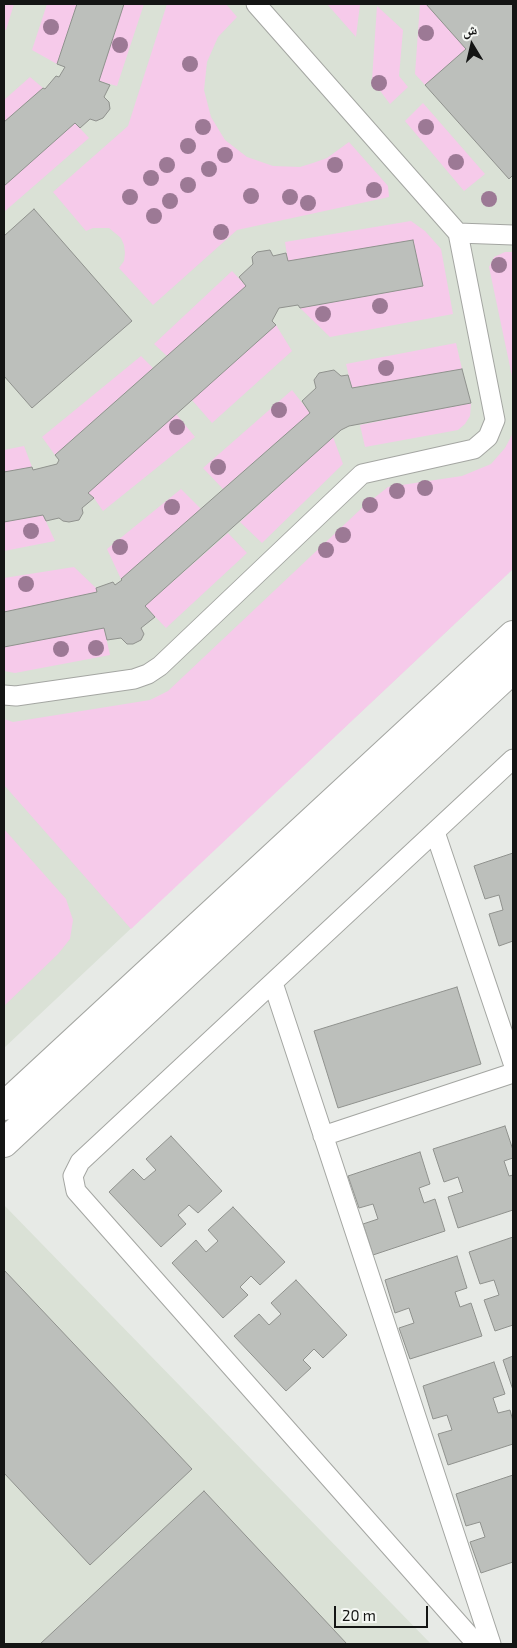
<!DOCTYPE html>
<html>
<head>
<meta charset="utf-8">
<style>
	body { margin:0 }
	#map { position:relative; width:517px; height:1648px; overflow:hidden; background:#e7eae6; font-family:"Exo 2","Noto Naskh Arabic",sans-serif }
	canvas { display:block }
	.frame { position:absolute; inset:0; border:5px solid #141514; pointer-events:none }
	.north { position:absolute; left:447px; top:20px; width:50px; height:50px; -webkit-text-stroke:4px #f4f7f3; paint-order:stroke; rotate:351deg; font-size:14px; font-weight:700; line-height:20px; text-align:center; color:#141514 }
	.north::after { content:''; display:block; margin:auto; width:18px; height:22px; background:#141514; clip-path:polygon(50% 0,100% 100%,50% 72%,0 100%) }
	.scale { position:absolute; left:334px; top:1606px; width:94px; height:22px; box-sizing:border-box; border:2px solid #141514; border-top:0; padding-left:6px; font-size:15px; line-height:18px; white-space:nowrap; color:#141514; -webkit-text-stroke:4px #f4f7f3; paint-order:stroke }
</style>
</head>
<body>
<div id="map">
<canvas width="517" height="1648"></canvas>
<div class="frame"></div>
<div class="north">ش</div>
<div class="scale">20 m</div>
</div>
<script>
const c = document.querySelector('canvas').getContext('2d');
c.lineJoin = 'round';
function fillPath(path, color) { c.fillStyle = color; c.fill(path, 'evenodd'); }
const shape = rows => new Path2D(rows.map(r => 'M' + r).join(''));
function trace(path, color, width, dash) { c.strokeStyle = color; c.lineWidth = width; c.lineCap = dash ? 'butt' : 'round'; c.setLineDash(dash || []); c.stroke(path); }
fillPath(shape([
	[4,4,513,4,513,569,4,1048],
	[4,1205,431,1644,4,1644]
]), '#dae1d6');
fillPath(shape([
	[4,4,14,4,6,30,4,29],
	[47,4,77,4,57,64,32,50],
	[124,4,144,4,117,86,99,81],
	[167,4,226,4,237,17,218,37,207,62,204,90,211,117,225,140,247,157,273,166,300,167,313,163,327,158,349,142,388,186,389,197,237,230,153,305,119,268,124,261,125,253,124,245,121,238,109,228,93,228,86,231,53,192,128,126],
	[327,4,360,4,356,37],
	[420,4,426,4,466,49,425,85,415,74],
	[377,6,403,30,399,76,408,87,390,104,372,80],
	[30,77,43,88,4,122,4,100],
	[423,103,485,174,464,191,405,121],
	[75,123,89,138,4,212,4,186],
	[411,221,425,231,441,249,453,314,330,337,300,308,423,286,413,240,288,261,285,242],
	[505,252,513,252,513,381,489,267,494,257],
	[232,271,246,286,167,356,154,344],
	[276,325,292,351,212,423,192,400],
	[456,343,462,369,352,388,346,364],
	[141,356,153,368,55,455,42,437],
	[292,390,310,413,223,489,203,468],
	[471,403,470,416,465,424,458,430,365,447,360,425],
	[176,414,195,437,103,511,94,498,88,493],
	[513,433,513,569,131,929,4,785,4,719,13,722,150,700,168,691,364,506,388,487,462,476,491,464,505,448],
	[333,437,343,464,262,543,240,522],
	[24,446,32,467,4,472,4,450],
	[181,489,201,509,121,579,107,549],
	[43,515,55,541,4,551,4,522],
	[228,533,247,553,166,628,145,606],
	[74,567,96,588,97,592,4,612,4,578],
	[104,628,110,655,15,673,4,671,4,647],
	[4,829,66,899,73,920,70,939,58,954,4,1006]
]), '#f6caea');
const building = shape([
	[77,4,124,4,99,81,110,85,104,97,109,102,110,109,103,118,96,121,90,119,80,128,75,123,4,186,4,122,43,88,45,89,56,76,59,77,65,67,57,64,77,4],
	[426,4,513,4,513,175,509,179,425,85,466,49,426,4],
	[34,209,132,321,32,408,4,376,4,236,34,209],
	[413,240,423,286,300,308,298,305,279,308,272,321,276,325,88,493,94,498,82,508,83,513,79,520,69,522,63,521,59,518,46,521,43,515,4,522,4,472,32,467,33,470,57,464,59,460,55,455,246,286,239,277,253,264,252,257,257,252,270,250,273,256,286,253,288,261,413,240],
	[462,369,471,403,349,426,341,430,145,606,155,617,141,628,144,634,141,640,133,644,127,644,121,638,107,640,104,628,4,647,4,612,97,592,96,588,113,582,115,585,122,580,121,579,310,413,302,401,316,388,314,380,319,373,334,370,341,376,348,375,352,388,462,369],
	[513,853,513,941,499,946,489,914,503,910,499,895,485,899,474,866,513,853],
	[457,987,481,1064,338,1108,314,1031,457,987],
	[505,1126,513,1150,513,1158,504,1161,509,1176,513,1175,513,1210,458,1228,448,1197,463,1192,458,1177,444,1182,433,1149,505,1126],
	[171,1136,222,1191,198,1213,189,1205,178,1215,186,1224,161,1247,109,1192,133,1169,144,1180,156,1170,146,1159,171,1136],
	[420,1152,430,1184,419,1188,424,1203,435,1199,445,1231,373,1255,363,1224,378,1219,373,1204,359,1208,348,1176,420,1152],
	[233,1207,285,1262,260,1285,251,1276,240,1287,248,1295,223,1318,172,1263,196,1240,206,1252,218,1241,208,1230,233,1207],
	[513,1237,513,1325,495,1331,484,1300,499,1295,494,1280,480,1284,469,1252,513,1237],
	[457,1256,467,1288,455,1292,460,1307,471,1303,482,1336,410,1359,399,1328,414,1323,409,1308,395,1313,385,1280,457,1256],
	[4,1270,192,1469,90,1565,4,1473,4,1270],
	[296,1280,347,1335,323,1358,314,1349,303,1360,311,1368,286,1391,234,1336,259,1314,269,1325,281,1314,271,1303,296,1280],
	[513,1356,513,1390,503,1360,513,1356],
	[494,1362,505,1394,493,1398,498,1413,510,1410,513,1421,513,1444,448,1465,438,1434,452,1430,447,1415,433,1419,423,1386,494,1362],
	[513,1475,513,1562,481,1573,470,1542,485,1537,480,1522,466,1526,456,1494,513,1475],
	[204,1491,347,1644,40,1644,204,1491]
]);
fillPath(building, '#bcbfbb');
trace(building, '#90928e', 1);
const lane = shape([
	[458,233,513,235],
	[4,695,16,696,134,679,148,674,160,666,362,474,474,449,488,437,495,420,458,233,256,4],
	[435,832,513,1063],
	[273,983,491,1644],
	[323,1136,513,1073],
	[479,1644,474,1641,76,1191,73,1176,80,1162,513,759]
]);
const secondary = shape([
	[4,1106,513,635],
	[4,1143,513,669]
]);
trace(lane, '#a4a6a2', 21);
trace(secondary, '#a4a6a2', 30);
trace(lane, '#fff', 19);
trace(secondary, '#fff', 28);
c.fillStyle = '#9c7995';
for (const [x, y] of [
	[51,27],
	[426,33],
	[120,45],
	[190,64],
	[379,83],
	[203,127],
	[426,127],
	[188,146],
	[225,155],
	[456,162],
	[167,165],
	[335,165],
	[209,169],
	[151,178],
	[188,185],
	[374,190],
	[251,196],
	[130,197],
	[290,197],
	[489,199],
	[170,201],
	[308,203],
	[154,216],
	[221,232],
	[499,265],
	[380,306],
	[323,314],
	[386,368],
	[279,410],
	[177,427],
	[218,467],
	[425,488],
	[397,491],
	[370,505],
	[172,507],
	[31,531],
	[343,535],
	[120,547],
	[326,550],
	[26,584],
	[96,648],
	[61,649]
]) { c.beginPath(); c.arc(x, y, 8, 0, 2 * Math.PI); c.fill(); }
</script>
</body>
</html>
